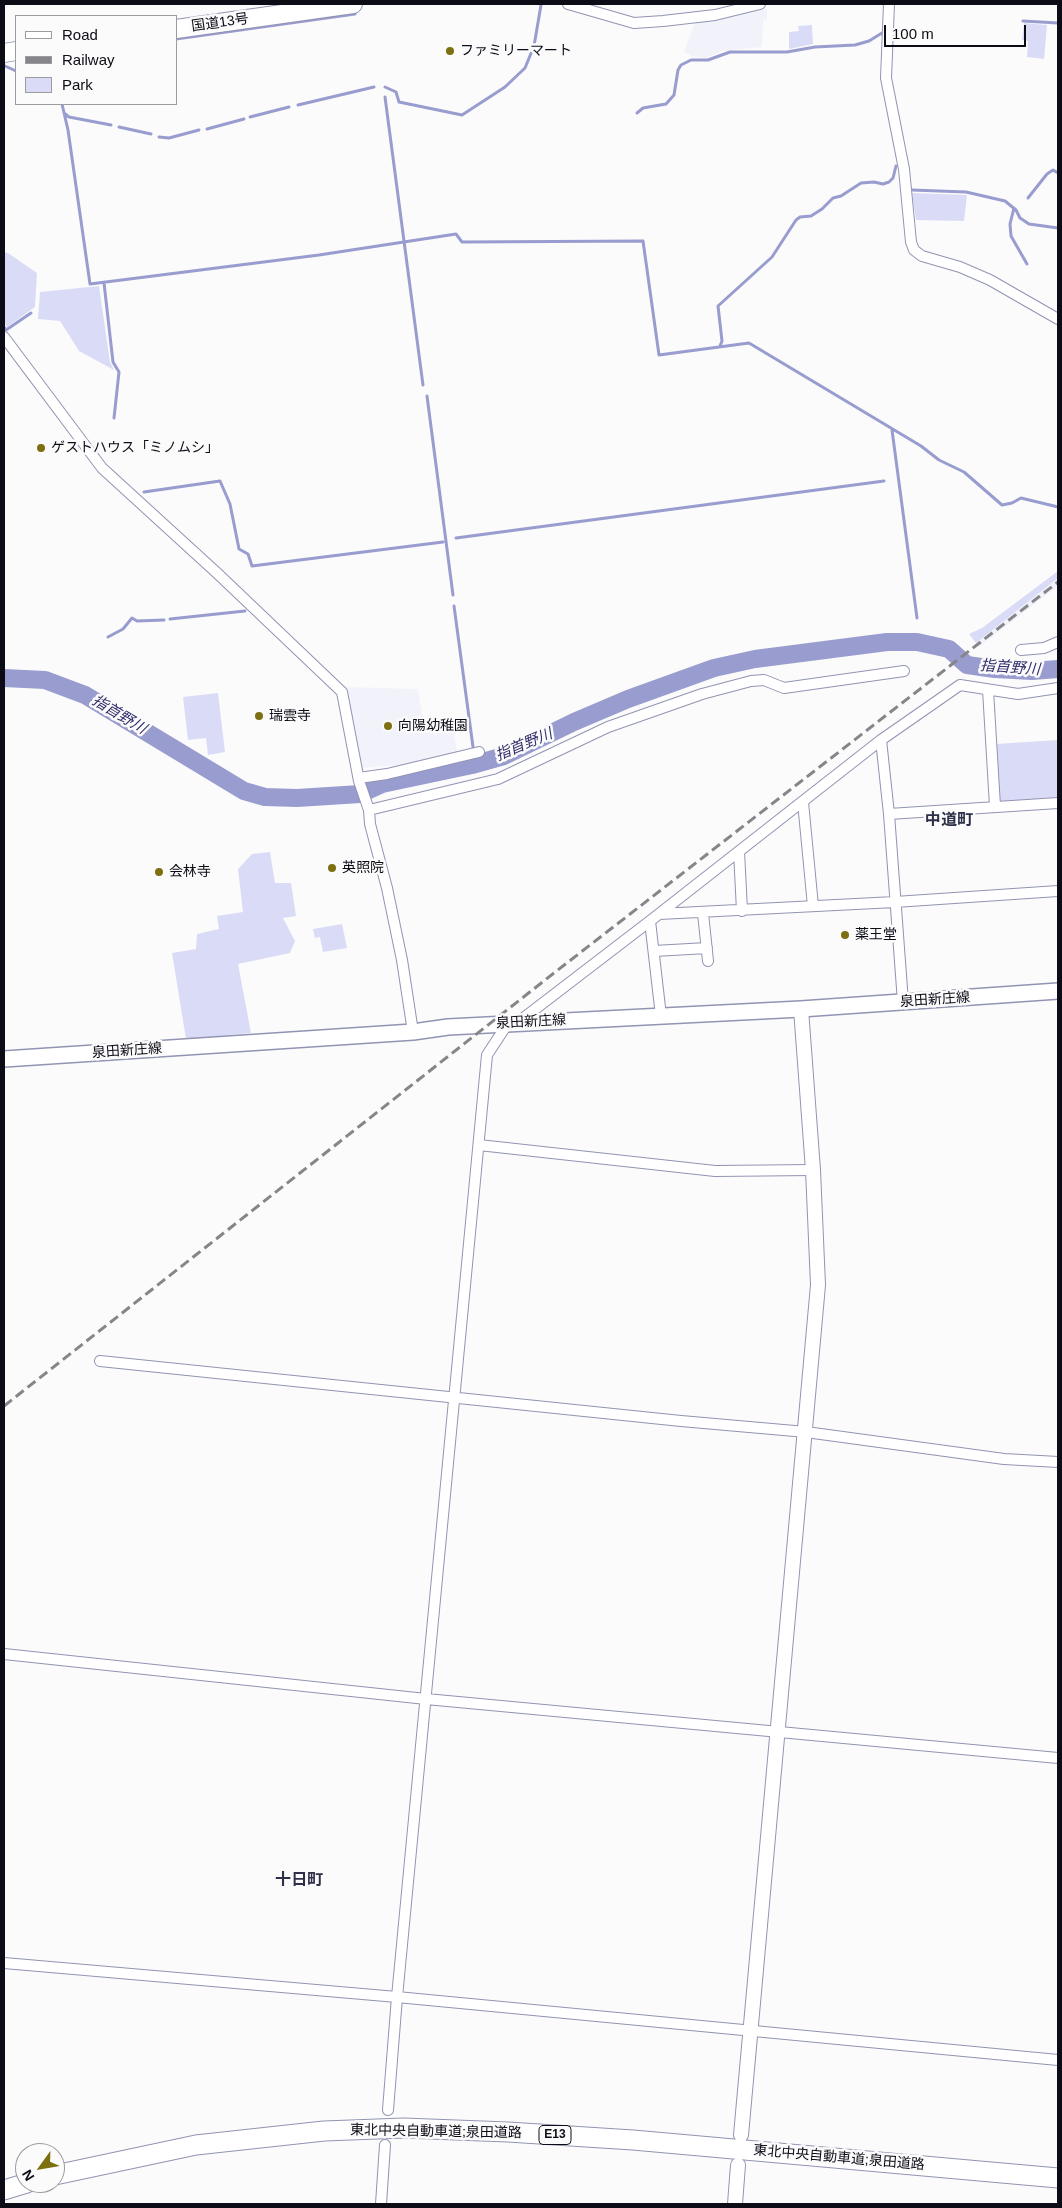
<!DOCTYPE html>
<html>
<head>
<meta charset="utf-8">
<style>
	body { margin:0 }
	#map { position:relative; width:1062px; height:2208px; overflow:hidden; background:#fbfbfb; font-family:Helvetica,sans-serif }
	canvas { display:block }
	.frame { position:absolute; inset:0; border:5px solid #0c0c17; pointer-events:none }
	.legend { position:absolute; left:15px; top:15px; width:162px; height:90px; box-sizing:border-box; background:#fbfbfb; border:1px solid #9b9ba0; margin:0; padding:6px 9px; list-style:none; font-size:15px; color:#0c0c17 }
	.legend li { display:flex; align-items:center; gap:10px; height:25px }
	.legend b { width:25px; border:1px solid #9b9ba0 }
	.north { position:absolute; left:15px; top:2143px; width:50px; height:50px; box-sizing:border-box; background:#fbfbfb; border:1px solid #9b9ba0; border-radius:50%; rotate:238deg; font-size:14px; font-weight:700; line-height:20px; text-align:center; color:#0c0c17 }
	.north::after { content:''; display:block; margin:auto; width:18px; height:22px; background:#7c7010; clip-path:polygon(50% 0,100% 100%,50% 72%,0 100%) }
	.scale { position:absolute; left:884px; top:25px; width:142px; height:22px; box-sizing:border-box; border:2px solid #0c0c17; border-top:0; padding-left:6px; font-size:15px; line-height:18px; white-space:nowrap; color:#0c0c17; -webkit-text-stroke:4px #fbfbfb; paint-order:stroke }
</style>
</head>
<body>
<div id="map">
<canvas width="1062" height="2208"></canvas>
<div class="frame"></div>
<ul class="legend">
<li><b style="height:6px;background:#fff"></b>Road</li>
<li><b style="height:6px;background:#85858a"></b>Railway</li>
<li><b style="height:14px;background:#dadcf7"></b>Park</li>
</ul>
<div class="north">N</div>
<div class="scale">100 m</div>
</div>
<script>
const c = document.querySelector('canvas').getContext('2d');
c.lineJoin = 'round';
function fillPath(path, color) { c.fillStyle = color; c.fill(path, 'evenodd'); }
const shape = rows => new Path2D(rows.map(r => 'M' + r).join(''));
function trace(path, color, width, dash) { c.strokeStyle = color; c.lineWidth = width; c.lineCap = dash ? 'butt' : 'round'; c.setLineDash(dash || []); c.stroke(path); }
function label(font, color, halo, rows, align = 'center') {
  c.font = font + ' Helvetica,"Noto Sans JP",sans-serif'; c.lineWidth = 5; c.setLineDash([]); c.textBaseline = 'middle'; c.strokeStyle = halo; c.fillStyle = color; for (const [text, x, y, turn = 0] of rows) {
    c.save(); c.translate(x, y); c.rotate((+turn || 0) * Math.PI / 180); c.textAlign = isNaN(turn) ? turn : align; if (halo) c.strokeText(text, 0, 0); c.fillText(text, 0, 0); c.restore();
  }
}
fillPath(shape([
	[767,9,767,19,763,20,762,47,722,51,705,58,691,56,684,51,696,21],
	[1058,578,1058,586,979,647,976,643],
	[343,687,418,689,424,728,452,725,457,751,410,764,360,768]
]), '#f2f2fb');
fillPath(shape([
	[1024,23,1047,25,1044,59,1027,57,1028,41,1022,40],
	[812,25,813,44,789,49,789,32,799,31,798,26],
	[912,193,967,195,964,221,916,220],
	[4,252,8,253,37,273,35,307,7,327,4,323],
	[99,286,110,362,114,370,79,351,60,321,38,319,40,292],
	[1058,571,1058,578,976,643,969,634,982,628],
	[218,693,225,752,208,755,206,738,188,740,183,697],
	[1058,740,1058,798,1000,802,996,744],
	[270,852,275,883,291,883,296,916,283,918,295,941,290,953,238,964,251,1033,186,1039,172,953,196,949,197,934,219,929,217,916,243,912,238,869,252,854],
	[342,924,347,948,323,952,320,937,315,938,313,929]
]), '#dadcf7');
trace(shape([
	[1023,21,1058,23],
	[176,39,355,14],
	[5,66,16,71],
	[385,87,396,92,399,102,462,115,505,87,525,68,534,46,541,5],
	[385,97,423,385],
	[62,104,68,130,90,284,319,255,456,234,462,242,643,241,659,355,749,343,921,446,939,460,964,472,1002,505,1012,503,1021,498,1058,507],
	[298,105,374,87],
	[64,113,69,117,111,125],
	[637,113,643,108,666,104,674,95,678,70,681,65,691,60,708,60,730,52,787,52,815,47,855,45,869,41,882,33],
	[250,117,289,107],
	[119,127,151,134],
	[207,129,244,119],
	[159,137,169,138,199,130],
	[912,190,966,192,1005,201,1016,210,1020,218,1029,224,1058,228],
	[1028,198,1047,174,1053,170,1058,173],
	[1014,208,1010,224,1011,236,1027,264],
	[104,283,113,362,119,372,114,418],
	[4,327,6,330,31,313],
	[720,346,722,341,718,306,772,257,796,220,800,217,811,216,822,209,833,198,841,196,861,183,874,182,883,184,889,182,893,178,896,166],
	[427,396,453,595],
	[892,430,917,618],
	[144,492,220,481,230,504,239,549,248,554,252,566,443,542],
	[456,538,884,481],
	[454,606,473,747],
	[170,619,245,611],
	[108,637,123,629,132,618,137,621,164,620]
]), '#999ccf', 3);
trace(shape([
	[4,678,45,680,85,695,244,791,265,797,297,798,360,794,382,784,472,765,504,756,574,722,628,699,714,668,755,659,887,642,917,642,949,649,967,665,995,669,1032,671,1058,669]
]), '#999ccf', 18);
const minor = shape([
	[568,4,634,23,663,21,715,15,760,4],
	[889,4,886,78,904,169,911,242,914,250,922,256,960,267,990,280,1058,319],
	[4,337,102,468,217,573,342,692,359,781,369,810,370,824,387,888,402,960,413,1032],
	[1021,650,1044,648,1058,642],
	[988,690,995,806],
	[881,740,889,814,903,1002],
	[359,778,387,774,479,752],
	[803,802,813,906],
	[369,810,498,779,608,727,702,694,751,681,764,680,784,688,904,671],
	[889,814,1058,803],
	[739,851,742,911],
	[703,913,708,961],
	[659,914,895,902,1058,891],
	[650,921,661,1016],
	[654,951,707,948],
	[517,1023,650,921,881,740,960,685,1018,694,1058,688],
	[479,1145,715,1171,813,1170],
	[100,1361,681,1421,806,1432,1004,1459,1058,1462],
	[4,1654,426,1699,1058,1758],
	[4,1963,397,1997,1058,2060],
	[388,2110,397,1997,487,1055,508,1023],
	[381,2204,385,2145]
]);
const tertiary = shape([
	[741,2135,818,1285,813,1170,801,1009],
	[735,2204,738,2165]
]);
const secondary = shape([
	[4,1059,413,1032,448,1027,801,1009,1058,991]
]);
const trunk = shape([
	[176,29,353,4],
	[4,53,16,51]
]);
const motorway = shape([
	[55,2175,196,2145,324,2131,404,2128,508,2132,633,2140,1058,2178],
	[4,2190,27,2183]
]);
trace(minor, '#9194b2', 12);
trace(tertiary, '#9194b2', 16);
trace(secondary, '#9194b2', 18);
trace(trunk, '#9194b2', 20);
trace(motorway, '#9194b2', 21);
trace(minor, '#fff', 10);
trace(tertiary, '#fff', 14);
trace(secondary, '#fff', 15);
trace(trunk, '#fff', 18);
trace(motorway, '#fff', 19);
trace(shape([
	[4,1406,554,973,1058,582]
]), '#85858a', 3, [10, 5]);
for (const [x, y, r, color] of [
	[450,51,5,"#7c7010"],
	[41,448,5,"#7c7010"],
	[259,716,5,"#7c7010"],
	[388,726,5,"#7c7010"],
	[332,868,5,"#7c7010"],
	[159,872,5,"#7c7010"],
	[845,935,5,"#7c7010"]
]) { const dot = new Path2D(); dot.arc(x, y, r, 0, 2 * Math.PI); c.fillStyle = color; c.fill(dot); trace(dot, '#fbfbfb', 2); }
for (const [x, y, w] of [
	[555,2135,32]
]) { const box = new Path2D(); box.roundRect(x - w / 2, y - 9.5, w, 19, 4); c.fillStyle = '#fbfbfb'; c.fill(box); trace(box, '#0c0c17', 1); }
label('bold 12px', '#0c0c17', null, [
	["E13",555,2135]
]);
label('14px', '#0c0c17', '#fbfbfb', [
	["国道13号",220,23,-8],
	["泉田新庄線",935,1000,-4],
	["泉田新庄線",531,1022,-3],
	["泉田新庄線",127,1051,-4],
	["東北中央自動車道;泉田道路",436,2132,1],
	["東北中央自動車道;泉田道路",839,2158,5]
]);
label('14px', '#0c0c17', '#fbfbfb', [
	["ファミリーマート",460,51],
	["ゲストハウス「ミノムシ」",51,448],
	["瑞雲寺",269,716],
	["向陽幼稚園",398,726],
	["英照院",342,868],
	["会林寺",169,872],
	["薬王堂",855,935]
], 'left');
label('italic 15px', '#312d6b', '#fbfbfb', [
	["指首野川",1010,668,4],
	["指首野川",119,715,31],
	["指首野川",524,745,-23]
]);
label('bold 16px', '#2e2f48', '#fbfbfb', [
	["中道町",949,821],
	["十日町",299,1881]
]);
</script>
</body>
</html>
